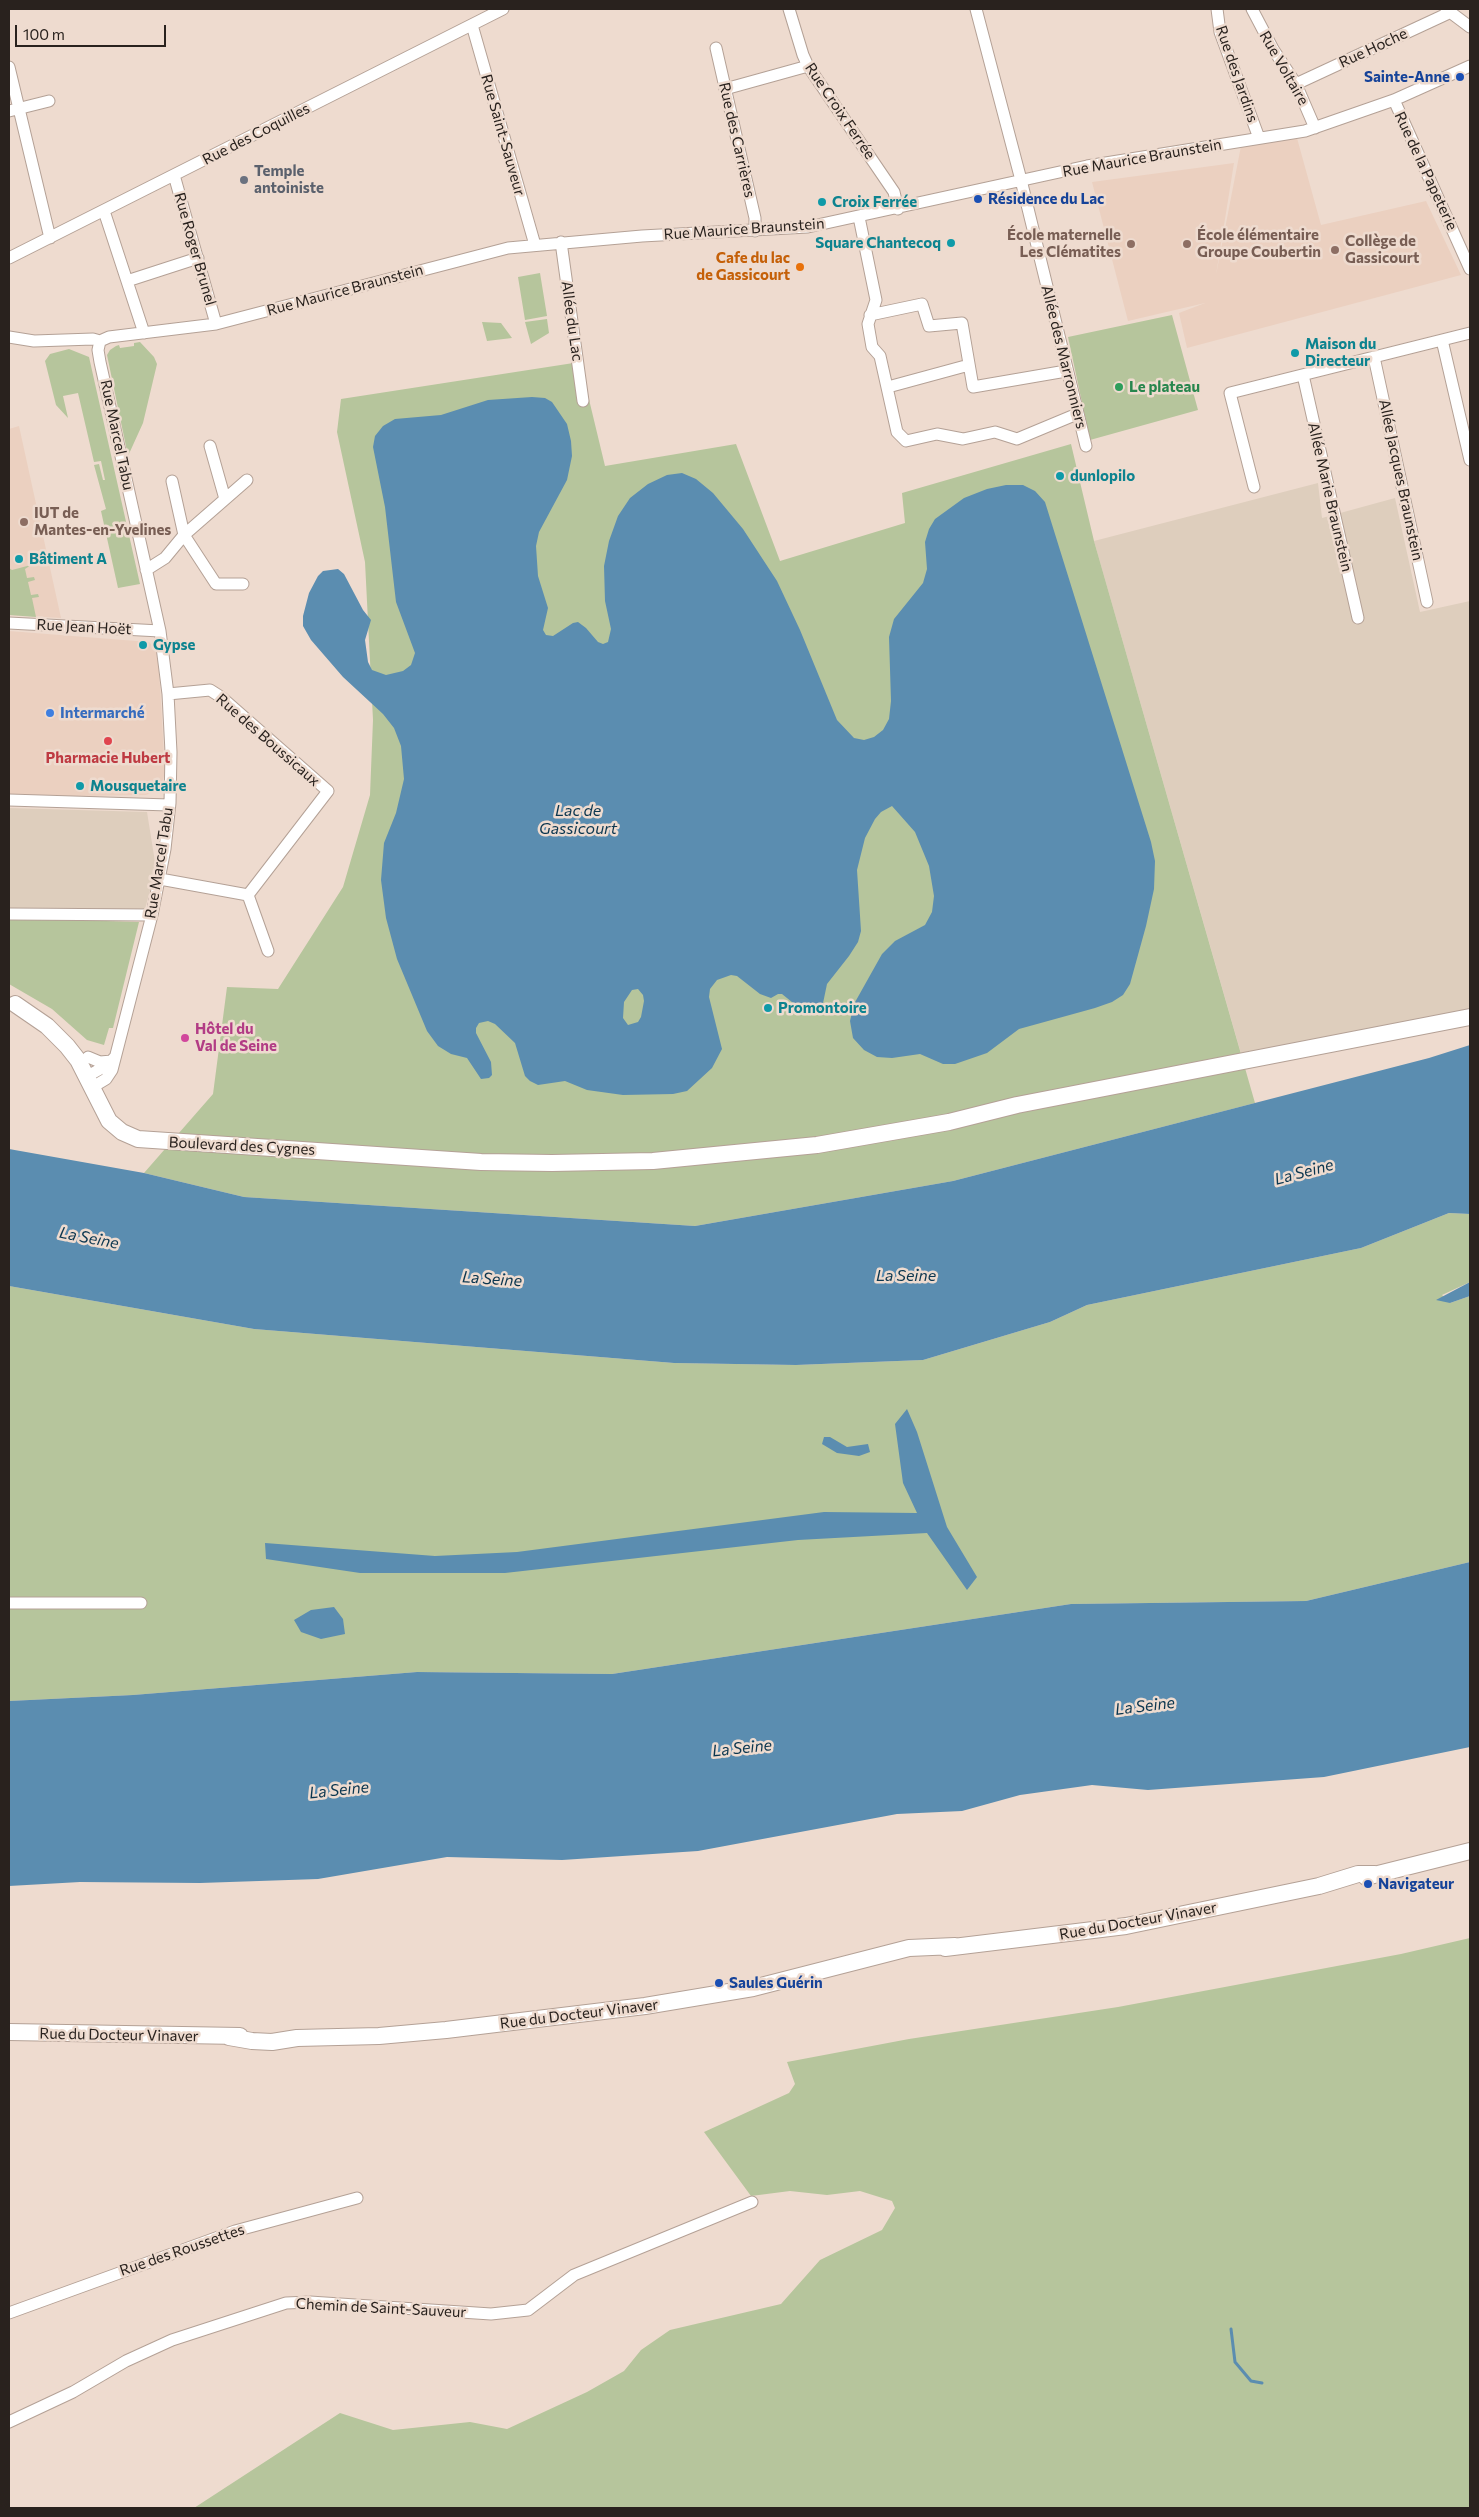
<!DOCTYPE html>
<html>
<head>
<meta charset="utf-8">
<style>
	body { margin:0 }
	#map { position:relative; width:1479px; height:2517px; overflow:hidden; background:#eedbcf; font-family:Commissioner,sans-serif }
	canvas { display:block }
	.frame { position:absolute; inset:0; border:10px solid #29221e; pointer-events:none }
	.scale { position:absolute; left:15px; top:25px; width:151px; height:22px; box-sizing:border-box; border:2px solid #29221e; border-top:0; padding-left:6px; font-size:15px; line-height:18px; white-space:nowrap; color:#29221e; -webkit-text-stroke:4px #eedbcf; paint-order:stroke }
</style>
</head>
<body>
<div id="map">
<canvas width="1479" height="2517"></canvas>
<div class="frame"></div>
<div class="scale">100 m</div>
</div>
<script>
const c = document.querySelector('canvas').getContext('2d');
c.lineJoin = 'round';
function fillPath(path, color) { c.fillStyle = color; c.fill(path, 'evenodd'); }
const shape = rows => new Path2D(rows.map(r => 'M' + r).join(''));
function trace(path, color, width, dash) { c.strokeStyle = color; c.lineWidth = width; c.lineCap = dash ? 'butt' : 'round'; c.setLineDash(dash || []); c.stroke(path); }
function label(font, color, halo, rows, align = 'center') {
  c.font = font + ' Commissioner,sans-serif'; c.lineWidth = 5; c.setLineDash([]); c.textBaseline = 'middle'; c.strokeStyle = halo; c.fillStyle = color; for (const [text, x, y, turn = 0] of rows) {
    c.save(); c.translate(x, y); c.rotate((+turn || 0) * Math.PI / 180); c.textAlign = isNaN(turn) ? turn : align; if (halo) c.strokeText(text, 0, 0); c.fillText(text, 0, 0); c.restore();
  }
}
fillPath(shape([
	[1297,138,1321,225,1426,201,1461,275,1187,348,1179,313,1205,303,1128,321,1092,182,1234,163,1216,275,1241,146],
	[19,426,61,618,9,615,9,429],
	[9,631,149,642,158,651,165,773,160,789,146,795,9,797]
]), '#ebd0c0');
fillPath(shape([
	[1318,483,1322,518,1395,498,1420,612,1470,601,1470,1010,1242,1057,1094,541],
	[9,808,147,812,155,862,153,879,145,909,9,912]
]), '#decebd');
fillPath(shape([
	[540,273,547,316,525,320,518,277],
	[1172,315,1198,410,1090,440,1068,337],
	[547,319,549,333,531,344,525,322],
	[482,322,501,323,512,338,487,341],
	[140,342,154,357,157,364,143,423,128,456,107,355,110,350,116,346,119,345,120,348,134,346,134,343],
	[69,349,89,357,140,584,118,588,101,511,106,509,94,465,99,464,103,480,105,480,101,461,94,462,78,393,63,396,68,418,56,405,45,361,50,354],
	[580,362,605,466,736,444,780,561,905,523,902,493,1071,444,1094,541,1255,1103,953,1181,695,1226,244,1197,144,1173,213,1094,227,987,278,989,343,887,370,795,373,720,365,562,337,432,341,399],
	[31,565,25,569,27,578,34,577,35,580,28,582,31,595,38,594,39,597,32,598,36,617,9,615,9,568,12,570],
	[9,918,139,922,113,1028,109,1028,104,1045,87,1040,52,1009,9,984],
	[1449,1213,1470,1214,1470,1282,1442,1295,1450,1303,1470,1296,1470,1562,1306,1601,1071,1604,612,1674,417,1672,133,1695,9,1701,9,1286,254,1329,674,1363,796,1365,923,1360,1050,1322,1087,1305,1361,1248],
	[1470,1938,1470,2508,194,2508,340,2413,393,2430,470,2422,507,2429,587,2392,624,2371,641,2350,670,2330,781,2304,820,2260,882,2230,895,2208,892,2201,860,2191,827,2195,790,2191,751,2196,704,2132,789,2093,795,2084,787,2062,909,2039,1118,2007,1401,1954]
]), '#b6c59c');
fillPath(shape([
	[532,397,545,398,552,402,567,424,571,441,572,456,567,480,539,532,536,546,538,576,548,608,543,630,546,635,553,636,573,623,578,622,586,628,598,642,603,644,608,642,611,629,605,601,604,566,609,541,618,516,630,498,648,484,667,475,682,473,696,479,713,493,743,529,777,581,800,630,837,720,854,738,864,740,874,737,883,730,889,719,891,701,889,637,894,619,923,583,927,569,925,542,929,529,935,519,964,498,987,489,1006,485,1023,485,1035,491,1045,502,1151,842,1155,861,1154,889,1146,926,1130,984,1123,995,1112,1002,1095,1008,1019,1029,987,1053,955,1064,943,1064,920,1054,892,1058,877,1057,864,1050,853,1038,850,1021,854,1004,882,954,895,941,925,925,932,912,934,896,929,866,915,832,892,806,881,812,875,819,865,838,857,870,861,931,858,942,849,956,827,984,822,1008,819,1013,808,1015,782,994,778,994,771,998,760,994,737,976,731,975,717,980,710,989,709,997,722,1049,712,1068,687,1091,673,1094,623,1095,587,1090,565,1081,538,1085,530,1081,525,1076,515,1043,495,1024,488,1021,479,1023,476,1028,476,1033,491,1062,492,1075,489,1078,481,1079,467,1058,451,1054,438,1046,427,1031,397,959,386,918,381,880,384,843,396,813,404,779,401,746,394,728,383,714,343,677,311,640,303,626,303,616,309,593,318,576,323,571,338,569,344,574,363,610,371,620,365,640,368,662,372,670,386,675,403,671,411,665,415,653,396,602,385,507,373,447,375,436,383,426,395,419,441,415,488,400],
	[638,989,643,995,644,1001,641,1017,638,1022,628,1025,623,1018,624,1002,632,990],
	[1470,1045,1470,1214,1449,1213,1361,1248,1087,1305,1050,1322,923,1360,796,1365,674,1363,254,1329,9,1286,9,1149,144,1173,244,1197,695,1226,953,1181,1429,1058],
	[1470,1282,1470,1296,1450,1303,1436,1300],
	[907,1409,917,1432,947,1527,977,1577,967,1590,927,1533,798,1540,505,1573,360,1573,266,1559,265,1543,435,1556,517,1552,824,1512,917,1513,903,1483,895,1424],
	[824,1437,830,1437,847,1447,868,1444,870,1452,859,1456,837,1453,822,1444],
	[1470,1562,1470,1747,1324,1777,1148,1790,1092,1785,1020,1795,962,1811,897,1814,698,1851,562,1860,447,1857,318,1879,200,1883,80,1882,9,1886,9,1701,133,1695,417,1672,612,1674,1071,1604,1306,1601],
	[334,1607,343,1619,345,1634,321,1639,301,1632,294,1620,311,1610]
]), '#5b8db0');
trace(shape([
	[1231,2329,1235,2362,1251,2381,1262,2383]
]), '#5b8db0', 3);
const street = shape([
	[789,9,803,55,808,66,894,192,898,209],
	[976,9,1021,180,1086,446],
	[1217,9,1220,32,1259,138],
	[1252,9,1273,49,1296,84,1315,128],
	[1446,9,1470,27],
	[472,25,535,245],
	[716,48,755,218,755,231],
	[9,67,50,238],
	[1296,84,1451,12],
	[725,89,808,66],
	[1394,100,1470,269],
	[9,111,49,101],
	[174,175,216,324],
	[104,211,144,333],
	[859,217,876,300,868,324,872,347,880,356,897,432,906,441,937,434,963,439,995,432,1017,439,1077,414],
	[561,242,583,401],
	[9,258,503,9],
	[127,281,198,258],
	[870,315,922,304,929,326,962,323,973,387,1066,371],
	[9,337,34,341,93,339,100,341,109,337,216,324,508,248,642,236,808,227,1087,166,1305,131,1394,100,1470,66],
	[1442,340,1470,460],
	[1374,357,1427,602],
	[1303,375,1358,618],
	[888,387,969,365],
	[210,446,225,499],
	[172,481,184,535,216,584,243,584],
	[1254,487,1230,393,1470,333],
	[146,570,165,558,184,535,247,480],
	[9,623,160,631],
	[9,800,169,805],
	[160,879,248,895,328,791,221,697,210,690,168,694],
	[248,895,268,951],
	[9,914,152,915],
	[88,1057,100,1062,112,1061],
	[86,1077,109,1064,114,1058],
	[91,1088,106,1079,112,1070,152,915,165,849,170,803,171,752,168,694,160,631,100,362,98,350,100,341],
	[9,1603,141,1603],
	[9,2313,235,2231,357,2198],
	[9,2422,73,2392,126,2361,172,2340,286,2303,310,2302,491,2314,528,2310,574,2275,752,2202]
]);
const secondary = shape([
	[15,1004,47,1026,67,1046,78,1060,109,1121,122,1132,138,1139,481,1162,552,1163,653,1161,817,1145,949,1122,1017,1105,1470,1017],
	[1366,1877,1470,1851],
	[945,1948,1126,1926,1319,1886,1358,1874,1375,1874],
	[9,2032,240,2036],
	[229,2037,252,2041,272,2042,297,2038,379,2036,446,2030,645,2006,753,1988,909,1948,955,1946]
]);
trace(street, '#b4a196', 13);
trace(secondary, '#b4a196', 18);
trace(street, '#fff', 11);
trace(secondary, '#fff', 16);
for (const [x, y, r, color] of [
	[1460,77,5,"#1a4fb4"],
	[244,180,5,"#6b7280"],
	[978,199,5,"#1a4fb4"],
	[822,202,5,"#0f9aa8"],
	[951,243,5,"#0f9aa8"],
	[1131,244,5,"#8d6e63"],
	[1187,244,5,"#8d6e63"],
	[1335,250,5,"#8d6e63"],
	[800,267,5,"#e8710a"],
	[1295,353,5,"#0f9aa8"],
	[1119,387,5,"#2e9e5b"],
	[1060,476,5,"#0f9aa8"],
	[24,522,5,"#8d6e63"],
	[19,559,5,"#0f9aa8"],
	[143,645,5,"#0f9aa8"],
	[50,713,5,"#3f7fe0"],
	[108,741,5,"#e0444e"],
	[80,786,5,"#0f9aa8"],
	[768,1008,5,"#0f9aa8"],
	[185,1038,5,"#d1479c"],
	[1368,1884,5,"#1a4fb4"],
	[719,1983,5,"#1a4fb4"]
]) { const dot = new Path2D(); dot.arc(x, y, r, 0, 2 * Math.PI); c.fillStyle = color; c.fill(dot); trace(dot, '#eedbcf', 2); }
label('15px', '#29221e', '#eedbcf', [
	["Rue Hoche",1373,48,-25],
	["Rue Voltaire",1284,68,60],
	["Rue des Jardins",1237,74,71],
	["Rue Croix Ferrée",840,111,56],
	["Rue des Coquilles",256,134,-27],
	["Rue Saint-Sauveur",503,135,74],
	["Rue des Carrières",737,140,77],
	["Rue Maurice Braunstein",1142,158,-10],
	["Rue de la Papeterie",1426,171,65],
	["Rue Maurice Braunstein",744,229,-4],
	["Rue Roger Brunel",195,249,74],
	["Rue Maurice Braunstein",345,290,-15],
	["Allée du Lac",572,321,82],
	["Allée des Marronniers",1064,357,76],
	["Rue Marcel Tabu",117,435,78],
	["Allée Jacques Braunstein",1401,480,78],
	["Allée Marie Braunstein",1330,497,77],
	["Rue Jean Hoët",84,627,3],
	["Rue des Boussicaux",268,740,41],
	["Rue Marcel Tabu",159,863,-81],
	["Boulevard des Cygnes",242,1146,3],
	["Rue du Docteur Vinaver",1138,1921,-10],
	["Rue du Docteur Vinaver",579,2014,-7],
	["Rue du Docteur Vinaver",119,2035,1],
	["Rue des Roussettes",182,2250,-19],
	["Chemin de Saint-Sauveur",381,2308,3]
]);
label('bold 15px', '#164399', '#eedbcf', [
	["Sainte-Anne",1450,77,"right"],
	["Résidence du Lac",988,199],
	["Navigateur",1378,1884],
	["Saules Guérin",729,1983]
], 'left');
label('bold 15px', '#5b616d', '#eedbcf', [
	["Temple",254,171],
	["antoiniste",254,188]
], 'left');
label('bold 15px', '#0d838f', '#eedbcf', [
	["Croix Ferrée",832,202],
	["Square Chantecoq",941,243,"right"],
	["Maison du",1305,344],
	["Directeur",1305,361],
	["dunlopilo",1070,476],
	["Bâtiment A",29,559],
	["Gypse",153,645],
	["Mousquetaire",90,786],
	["Promontoire",778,1008]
], 'left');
label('bold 15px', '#785e54', '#eedbcf', [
	["École maternelle",1121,235,"right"],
	["Les Clématites",1121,252,"right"],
	["École élémentaire",1197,235],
	["Groupe Coubertin",1197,252],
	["Collège de",1345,241],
	["Gassicourt",1345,258],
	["IUT de",34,513],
	["Mantes-en-Yvelines",34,530]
], 'left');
label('bold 15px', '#c56008', '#eedbcf', [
	["Cafe du lac",790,258],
	["de Gassicourt",790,275]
], 'right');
label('bold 15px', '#27864d', '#eedbcf', [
	["Le plateau",1129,387]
], 'left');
label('bold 15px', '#366cbe', '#eedbcf', [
	["Intermarché",60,713]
], 'left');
label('bold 15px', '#be3a42', '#eedbcf', [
	["Pharmacie Hubert",108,758]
]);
label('bold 15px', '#b23c85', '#eedbcf', [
	["Hôtel du",195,1029],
	["Val de Seine",195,1046]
], 'left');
label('italic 16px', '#0b364f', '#eedbcf', [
	["Lac de",578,811],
	["Gassicourt",578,829],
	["La Seine",1304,1172,-15],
	["La Seine",89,1238,11],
	["La Seine",906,1276],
	["La Seine",492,1279,4],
	["La Seine",1145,1706,-7],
	["La Seine",742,1748,-6],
	["La Seine",339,1790,-6]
]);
</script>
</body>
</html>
